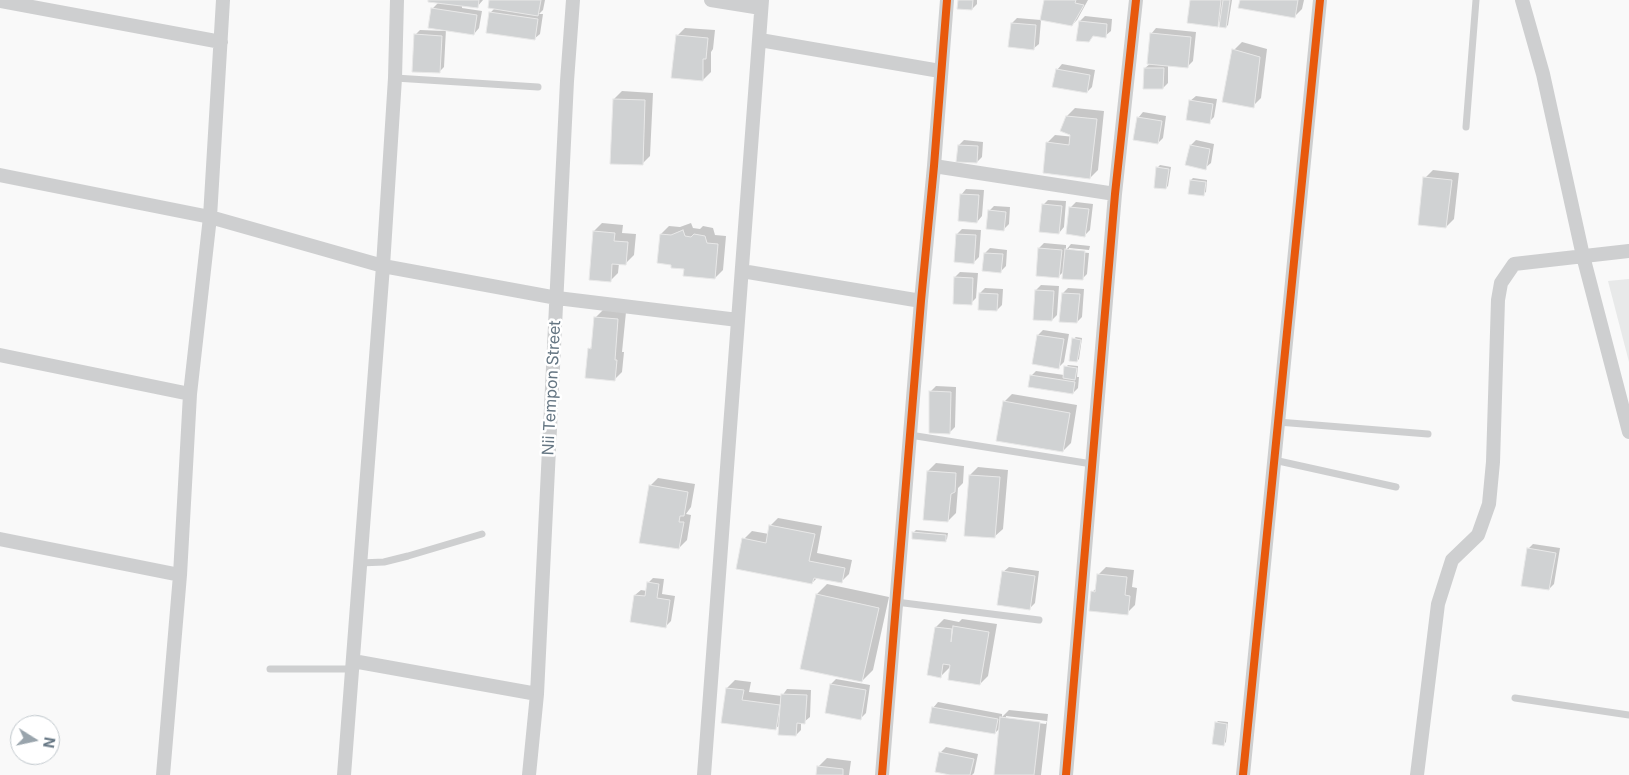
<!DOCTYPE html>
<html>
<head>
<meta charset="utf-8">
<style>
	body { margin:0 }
	#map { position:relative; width:1629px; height:775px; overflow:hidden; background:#f9f9f9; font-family:Inter,sans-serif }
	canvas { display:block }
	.north { position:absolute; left:10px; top:715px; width:50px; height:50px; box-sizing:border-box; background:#fff; border:1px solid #c1c8cd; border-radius:50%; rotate:100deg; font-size:14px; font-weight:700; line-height:20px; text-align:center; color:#657683 }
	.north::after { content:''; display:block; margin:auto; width:18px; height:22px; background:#99a4ac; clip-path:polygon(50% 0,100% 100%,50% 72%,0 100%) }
</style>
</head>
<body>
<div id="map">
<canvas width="1629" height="775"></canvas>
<div class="north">N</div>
</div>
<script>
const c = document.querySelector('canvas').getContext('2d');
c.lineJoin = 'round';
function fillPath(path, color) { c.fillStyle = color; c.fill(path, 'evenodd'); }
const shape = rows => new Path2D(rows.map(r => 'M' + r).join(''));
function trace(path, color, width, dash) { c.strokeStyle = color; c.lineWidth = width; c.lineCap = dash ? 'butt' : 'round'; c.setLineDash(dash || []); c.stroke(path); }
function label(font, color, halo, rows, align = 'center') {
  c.font = font + ' Inter,sans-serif'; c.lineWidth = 5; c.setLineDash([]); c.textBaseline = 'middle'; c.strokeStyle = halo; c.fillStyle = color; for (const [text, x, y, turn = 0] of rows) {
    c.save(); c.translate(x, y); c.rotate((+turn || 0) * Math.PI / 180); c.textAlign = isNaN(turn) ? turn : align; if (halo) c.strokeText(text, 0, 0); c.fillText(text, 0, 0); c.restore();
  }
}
fillPath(shape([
	[1629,279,1629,362,1608,281]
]), '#e8e9e9');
fillPath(shape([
	[429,0,483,0,477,7,462,5,462,8,482,11,479,28,474,34,446,29,444,67,439,72,415,35,420,30,445,31,432,9,439,2],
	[490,0,545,0,543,10,539,14,543,14,540,34,534,39,490,13,495,8],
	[959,0,977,0,977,4,972,9],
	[1045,0,1088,0,1077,20,1072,25],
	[1191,0,1232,0,1228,25,1226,27,1221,21,1217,25],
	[1241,0,1304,0,1302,9,1294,17],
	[1085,16,1112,19,1111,31,1105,36,1094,35,1089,41,1080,21],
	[1017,18,1041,20,1039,44,1033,49,1012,23],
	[685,28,715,30,713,49,711,52,711,72,703,80,677,36],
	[1156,28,1196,32,1193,61,1188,66,1168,64,1168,83,1163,88,1145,68,1151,63,1151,34],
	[1242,42,1267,49,1261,98,1253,106,1234,50],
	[1062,64,1095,70,1092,87,1087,92,1057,70],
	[622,91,653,93,650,156,642,164,614,99],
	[1196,96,1217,99,1214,117,1209,122,1190,101],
	[1075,108,1104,111,1098,170,1090,178,1047,143,1055,135,1075,137,1067,116],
	[1143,112,1166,116,1163,138,1158,143,1138,118],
	[964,140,983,142,982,157,977,162,959,145],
	[1196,140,1214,144,1211,163,1205,168,1187,164,1191,145],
	[1160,165,1171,167,1168,186,1166,188,1157,168],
	[1433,170,1459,173,1454,219,1446,227,1425,178],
	[1193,178,1207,180,1206,192,1203,194,1191,180],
	[966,189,984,190,982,216,977,222,961,195],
	[1048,200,1066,201,1064,227,1059,233,1043,205],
	[1076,202,1093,204,1090,230,1085,235,1067,233,1071,207],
	[994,206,1010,207,1009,224,1004,229,989,211],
	[602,223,623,225,622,233,636,234,634,255,626,263,619,263,618,273,610,281,594,231],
	[691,223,693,228,700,229,703,226,713,228,715,235,726,236,723,270,715,278,685,268,661,234,669,226,680,227],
	[962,229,981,230,979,257,974,262,957,234],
	[1044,243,1066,245,1066,250,1071,244,1090,246,1089,250,1069,248,1069,251,1089,253,1087,274,1082,279,1064,271,1059,276,1039,248],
	[990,248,1007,250,1006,266,1001,271,985,253],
	[960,272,978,273,976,298,971,303,955,277],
	[1041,285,1059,286,1057,315,1052,320,1036,290],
	[985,288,1003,289,1002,305,997,310,980,293],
	[1068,288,1084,289,1082,317,1077,322,1063,293],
	[603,310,626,312,622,352,624,352,622,372,614,380,589,349,593,346,595,318],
	[1043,330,1069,334,1064,362,1059,367,1038,335],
	[1076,337,1082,338,1079,359,1077,361,1073,339],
	[1068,365,1078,366,1077,377,1079,377,1078,388,1073,393,1031,376,1036,371,1064,375,1066,367],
	[936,386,956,387,955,427,950,432,930,392],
	[1012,394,1077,405,1071,443,1063,451,1004,402],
	[936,463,964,466,963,483,958,488,956,513,948,521,928,471],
	[978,467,1008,470,1003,529,994,537,970,475],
	[658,478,695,484,691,507,686,514,691,515,687,540,679,548,650,486],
	[778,518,822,526,817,553,852,560,849,574,841,582,818,577,812,583,744,539,752,531,769,534,770,526],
	[916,530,948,533,947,539,945,541,914,532],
	[1533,544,1560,548,1554,584,1549,589,1528,549],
	[1009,567,1039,571,1035,603,1030,608,1003,572],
	[1106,567,1134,570,1132,587,1137,588,1135,605,1127,613,1092,592,1097,588,1098,575],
	[653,578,664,579,662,594,675,596,671,621,665,627,635,595,641,590,647,591,648,583],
	[827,584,889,597,873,670,862,681,817,594],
	[944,619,959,622,962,619,997,624,988,676,980,684,952,665,941,676,936,627],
	[950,631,953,632,951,648],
	[836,679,870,685,866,713,860,719,831,684],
	[735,680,751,682,749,692,782,696,787,689,811,690,810,717,804,722,801,722,801,730,796,735,780,725,776,728,723,722,727,688],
	[938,702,1002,714,1002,717,1009,710,1048,714,1041,775,995,775,1000,728,995,733,933,708],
	[1006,716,1047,721,1046,724,1006,719],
	[1218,721,1228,722,1226,742,1224,744,1216,723],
	[946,747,978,754,974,773,972,775,956,775,937,771,941,752],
	[827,758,851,761,849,775,817,775,819,766]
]), '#0003');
const building = shape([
	[428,0,479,0,478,8,428,2,428,0],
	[489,0,541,0,538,16,488,8,489,0],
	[958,0,973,0,972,10,957,9,958,0],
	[1044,0,1076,0,1075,3,1084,5,1072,26,1040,20,1044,0],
	[1190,0,1221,0,1218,27,1187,23,1190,0],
	[1223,0,1230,0,1226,28,1219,27,1223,0],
	[1240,0,1298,0,1295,18,1238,8,1240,0],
	[431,8,477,15,474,35,428,28,431,8],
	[489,12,538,19,535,40,486,33,489,12],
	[1079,21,1107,24,1106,38,1093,36,1089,42,1076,41,1079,21],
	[1011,23,1036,25,1034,50,1008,47,1011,23],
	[1150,33,1191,37,1188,68,1147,64,1150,33],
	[414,34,442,36,440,73,412,72,414,34],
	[676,35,708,38,706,59,703,59,703,81,671,78,676,35],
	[1232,49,1260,57,1254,108,1222,102,1232,49],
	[1144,68,1164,68,1163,89,1143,89,1144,68],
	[1056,69,1090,75,1087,93,1052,87,1056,69],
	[613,99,645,100,643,165,610,164,613,99],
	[1189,100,1213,104,1210,124,1186,120,1189,100],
	[1066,116,1097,119,1090,179,1043,173,1046,142,1069,145,1070,135,1060,131,1066,116],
	[1137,117,1162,121,1158,144,1133,140,1137,117],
	[958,145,978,146,977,163,956,162,958,145],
	[1190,145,1210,149,1206,170,1185,165,1190,145],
	[1156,167,1169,169,1166,189,1154,188,1156,167],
	[1423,177,1452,180,1446,228,1418,225,1423,177],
	[1190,180,1206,182,1204,196,1188,194,1190,180],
	[960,194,979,195,977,223,958,221,960,194],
	[1042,204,1062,206,1059,234,1039,232,1042,204],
	[1069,207,1089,209,1085,237,1066,234,1069,207],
	[988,210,1006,212,1004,231,986,229,988,210],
	[683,230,685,236,691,237,694,234,705,236,707,243,718,244,715,279,683,276,684,269,671,268,671,265,657,263,660,234,671,235,683,230],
	[593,231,615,233,614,241,628,242,626,265,612,264,611,282,589,280,593,231],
	[956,234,976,235,974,264,954,262,956,234],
	[1038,248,1062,250,1059,278,1036,276,1038,248],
	[1065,249,1085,251,1083,280,1062,279,1065,249],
	[984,253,1003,254,1001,273,982,271,984,253],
	[954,277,973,278,972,305,953,304,954,277],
	[1035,290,1054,291,1052,321,1033,320,1035,290],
	[979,293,998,294,997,311,978,310,979,293],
	[1062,293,1080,294,1077,323,1059,322,1062,293],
	[594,317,618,319,615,360,617,360,615,381,585,378,588,348,591,349,594,317],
	[1037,335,1064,339,1059,369,1032,364,1037,335],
	[1072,338,1081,340,1077,362,1069,361,1072,338],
	[1064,366,1077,368,1075,380,1063,378,1064,366],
	[1030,375,1075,382,1073,394,1028,387,1030,375],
	[929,391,951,392,950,434,929,433,929,391],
	[1003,401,1070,413,1063,452,996,441,1003,401],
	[927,471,956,473,955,492,951,494,948,522,923,520,927,471],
	[969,475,1000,477,995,538,964,536,969,475],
	[649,485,688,492,684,516,680,516,679,522,684,522,679,549,639,543,649,485],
	[769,525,815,534,809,561,845,568,842,583,814,578,812,584,736,569,742,538,766,543,769,525],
	[912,532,946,535,946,542,912,539,912,532],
	[1527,548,1556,553,1549,590,1521,586,1527,548],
	[1002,571,1035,576,1030,610,997,605,1002,571],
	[1097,574,1127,577,1125,595,1130,596,1128,615,1089,611,1091,591,1095,592,1097,574],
	[647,582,659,584,657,598,670,600,666,628,630,622,634,595,645,596,647,582],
	[816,594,879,608,862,682,800,669,816,594],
	[953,626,989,632,980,685,948,680,950,665,943,664,941,678,927,675,935,627,952,629,951,642,953,626],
	[830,684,866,690,861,720,825,713,830,684],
	[726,688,744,690,742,700,780,705,776,730,721,723,726,688],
	[781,694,807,695,805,724,797,723,796,736,778,735,781,694],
	[932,707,998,719,995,734,929,723,932,707],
	[1000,717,1040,722,1034,775,994,775,1000,717],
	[1215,722,1227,724,1224,746,1212,744,1215,722],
	[939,752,974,759,970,775,950,775,935,772,939,752],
	[817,766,843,769,843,775,816,775,817,766]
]);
fillPath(building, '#d0d2d3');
trace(building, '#e8e8e8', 1);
trace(shape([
	[395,78,538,87],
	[1466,127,1476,0],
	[1278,422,1428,434],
	[910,435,1092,464],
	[1274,460,1396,487],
	[360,563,384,562,408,556,482,534],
	[896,602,1039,620],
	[270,669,352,669],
	[1515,698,1629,715]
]), '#cecfd0', 7);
trace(shape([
	[711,0,761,8],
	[1522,0,1543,74,1583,256,1629,432],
	[0,1,221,42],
	[760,40,940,71],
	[934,166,1115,194],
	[0,175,210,217,383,266,557,298,738,320],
	[742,271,921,301],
	[0,355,190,394],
	[0,539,180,575],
	[353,661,537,694],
	[163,775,180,575,190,394,210,217,223,0],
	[344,775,383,266,395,78,397,0],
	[529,775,537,694,567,81,573,0],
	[704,775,762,0],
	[882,775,921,301,934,166,947,0],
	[1066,775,1115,194,1136,0],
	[1243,775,1320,0],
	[1417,775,1438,604,1452,560,1478,535,1489,504,1493,462,1498,300,1501,283,1514,264,1629,251]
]), '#cecfd0', 14);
trace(shape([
	[882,775,921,301,934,166,947,0],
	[1066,775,1115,194,1136,0],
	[1243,775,1320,0]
]), '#e8590c', 8);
label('16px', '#657683', '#fff', [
	["Nii Tempon Street",552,388,-87]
]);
</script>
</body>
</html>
